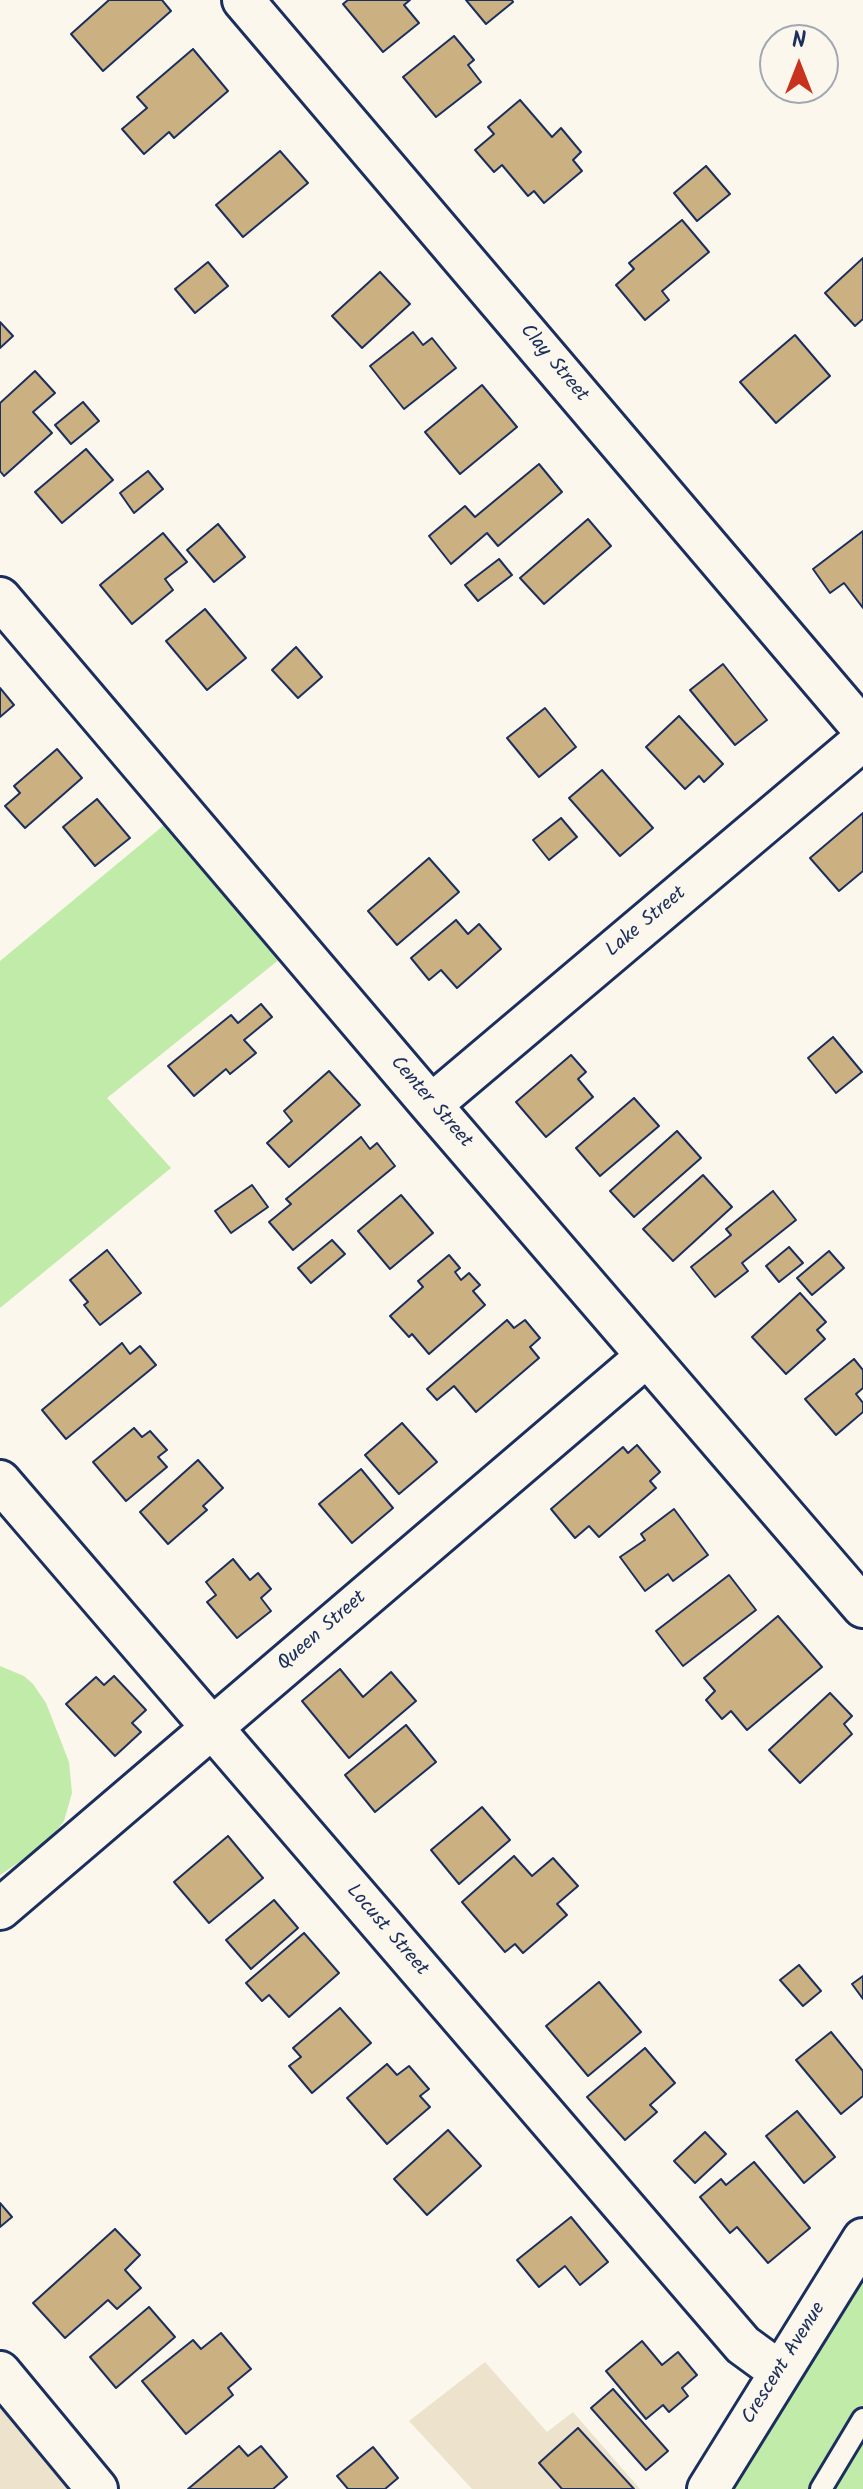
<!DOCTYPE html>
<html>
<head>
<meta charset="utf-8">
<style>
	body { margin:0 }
	#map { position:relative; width:863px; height:2489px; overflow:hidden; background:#fbf7ec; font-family:Kalam,sans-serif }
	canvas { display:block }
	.north { position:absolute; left:759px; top:24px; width:80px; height:80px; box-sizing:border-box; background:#fbf7ec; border:2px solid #a1a7b3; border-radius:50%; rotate:0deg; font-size:22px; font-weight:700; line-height:32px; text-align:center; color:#1b2f5e }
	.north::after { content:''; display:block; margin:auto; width:28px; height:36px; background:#c8321e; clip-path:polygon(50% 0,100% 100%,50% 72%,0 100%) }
</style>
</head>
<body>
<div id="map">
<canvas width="863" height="2489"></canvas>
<div class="north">N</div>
</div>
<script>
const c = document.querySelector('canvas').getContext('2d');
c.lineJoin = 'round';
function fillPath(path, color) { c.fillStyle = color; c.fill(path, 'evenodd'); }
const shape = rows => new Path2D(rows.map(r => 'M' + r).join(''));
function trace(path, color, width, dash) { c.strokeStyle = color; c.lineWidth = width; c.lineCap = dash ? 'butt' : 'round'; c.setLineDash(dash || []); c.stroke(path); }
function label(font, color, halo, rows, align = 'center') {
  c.font = font + ' Kalam,sans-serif'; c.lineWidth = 6; c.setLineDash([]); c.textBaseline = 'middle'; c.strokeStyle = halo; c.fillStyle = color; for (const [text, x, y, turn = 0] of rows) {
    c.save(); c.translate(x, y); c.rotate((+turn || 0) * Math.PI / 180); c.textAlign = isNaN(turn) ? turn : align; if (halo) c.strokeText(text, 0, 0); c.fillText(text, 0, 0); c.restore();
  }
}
fillPath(shape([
	[485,2362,547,2432,573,2412,640,2489,472,2489,409,2421],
	[0,2372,97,2489,0,2489]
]), '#ede2cc');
fillPath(shape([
	[181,811,296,946,107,1098,171,1168,0,1308,0,961],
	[0,1666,24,1676,33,1684,46,1703,69,1762,72,1793,64,1821,46,1844,0,1875],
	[863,2239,863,2489,708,2489]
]), '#c1eba8');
const building = shape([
	[109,0,162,0,171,11,103,71,71,34,109,0],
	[348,0,410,0,404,5,419,23,383,52,343,4,348,0],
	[466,0,512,0,513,2,486,24,466,0],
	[454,36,474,60,468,65,481,82,436,117,403,77,454,36],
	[193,49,228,91,174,138,169,132,144,154,122,129,147,108,137,97,193,49],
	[520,100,552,137,561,128,581,152,573,160,582,171,544,203,534,191,528,196,502,165,494,172,475,150,494,134,488,127,520,100],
	[280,151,308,183,243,237,216,205,280,151],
	[706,166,730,194,697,221,674,193,706,166],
	[682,220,709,252,662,291,669,300,645,320,616,285,634,269,629,263,682,220],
	[863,258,863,319,855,326,825,293,863,258],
	[208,262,228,286,195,313,175,289,208,262],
	[380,272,410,304,362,348,332,316,380,272],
	[0,322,13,336,0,348,0,322],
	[413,332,423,345,432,338,456,368,404,409,370,366,413,332],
	[795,335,830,376,776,423,740,382,795,335],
	[35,371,55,393,33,412,52,433,4,476,0,471,0,403,35,371],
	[482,385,517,427,460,474,425,432,482,385],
	[83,402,99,421,71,444,55,425,83,402],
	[86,449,113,480,62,523,35,492,86,449],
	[539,464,562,492,498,546,487,533,451,564,429,536,465,506,475,517,539,464],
	[148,471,163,489,134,513,120,493,148,471],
	[588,519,611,546,544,604,520,578,588,519],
	[218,524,245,557,214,582,187,550,218,524],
	[863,531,863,608,844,583,830,593,813,569,863,531],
	[163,533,187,562,165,579,173,590,132,624,100,585,163,533],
	[499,559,512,575,478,601,465,585,499,559],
	[205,609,246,658,207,690,166,641,205,609],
	[296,647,322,677,298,698,272,670,296,647],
	[723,664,767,720,735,745,690,690,723,664],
	[0,688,14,705,0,717,0,688],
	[545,708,576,747,539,777,507,738,545,708],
	[679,716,723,764,704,782,699,776,685,789,646,747,679,716],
	[57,749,82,778,25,828,5,806,20,793,14,786,57,749],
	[602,770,653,828,620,856,569,798,602,770],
	[97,799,130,838,95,866,63,827,97,799],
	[863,813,863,871,839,891,810,858,863,813],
	[561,818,577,837,549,860,533,840,561,818],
	[429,858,459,892,397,945,368,911,429,858],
	[456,920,468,934,479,924,501,949,457,988,441,970,429,980,411,958,456,920],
	[261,1004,272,1017,244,1040,256,1053,230,1074,226,1069,194,1096,168,1066,231,1015,238,1023,261,1004],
	[833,1037,862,1072,836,1093,808,1058,833,1037],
	[571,1055,586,1072,578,1079,593,1097,546,1137,516,1102,571,1055],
	[329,1071,360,1105,289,1167,267,1143,292,1121,284,1111,329,1071],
	[634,1098,659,1126,600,1176,576,1148,634,1098],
	[677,1131,701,1158,634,1217,610,1191,677,1131],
	[361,1137,370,1149,377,1143,395,1166,293,1250,269,1222,291,1204,286,1199,361,1137],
	[703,1175,732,1207,673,1261,643,1229,703,1175],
	[252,1185,268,1207,231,1233,215,1211,252,1185],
	[773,1191,796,1220,742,1263,748,1271,715,1297,691,1267,731,1235,726,1229,773,1191],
	[401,1195,433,1233,390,1269,358,1231,401,1195],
	[332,1240,345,1254,311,1283,298,1268,332,1240],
	[789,1247,803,1263,779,1282,766,1266,789,1247],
	[107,1250,141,1293,100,1325,84,1305,88,1302,70,1280,107,1250],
	[829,1251,844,1268,812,1295,797,1278,829,1251],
	[449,1255,460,1268,455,1272,461,1280,469,1273,480,1285,473,1291,485,1305,429,1354,412,1334,409,1337,390,1316,423,1287,418,1281,449,1255],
	[800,1293,826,1322,817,1330,825,1339,786,1374,752,1337,800,1293],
	[507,1320,514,1328,525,1320,540,1338,530,1347,539,1358,476,1412,454,1386,437,1400,427,1389,507,1320],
	[122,1343,130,1354,140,1346,156,1365,66,1439,42,1410,122,1343],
	[854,1359,863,1370,863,1388,856,1394,863,1403,863,1412,836,1435,805,1399,854,1359],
	[402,1423,437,1462,399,1494,365,1455,402,1423],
	[134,1428,142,1437,150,1431,167,1450,158,1457,167,1467,126,1501,93,1462,134,1428],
	[637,1445,660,1472,650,1481,656,1488,599,1537,589,1526,575,1538,551,1509,623,1447,628,1453,637,1445],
	[198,1460,223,1488,203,1506,207,1510,168,1544,140,1512,198,1460],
	[361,1469,393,1508,352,1543,319,1504,361,1469],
	[674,1509,708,1555,673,1581,668,1574,645,1591,620,1557,645,1540,641,1534,674,1509],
	[233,1559,250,1580,258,1573,271,1589,261,1598,271,1611,237,1638,207,1602,216,1595,206,1582,233,1559],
	[729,1575,756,1610,683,1666,656,1631,729,1575],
	[778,1616,822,1667,747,1730,731,1711,722,1719,706,1700,715,1691,704,1678,778,1616],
	[340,1669,363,1697,391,1672,416,1701,349,1758,302,1701,340,1669],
	[114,1676,146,1710,132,1723,141,1732,115,1756,66,1704,96,1677,104,1685,114,1676],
	[830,1693,852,1716,844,1724,852,1734,800,1783,769,1750,830,1693],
	[406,1725,436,1762,375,1812,345,1775,406,1725],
	[482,1807,510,1840,459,1884,431,1850,482,1807],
	[228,1836,263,1878,209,1923,174,1882,228,1836],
	[514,1856,532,1876,553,1858,578,1886,557,1904,567,1915,523,1953,515,1944,505,1952,462,1902,514,1856],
	[274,1900,298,1928,251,1969,226,1940,274,1900],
	[304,1933,339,1973,289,2017,269,1995,262,2001,246,1983,304,1933],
	[799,1965,821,1991,803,2006,780,1980,799,1965],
	[863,1976,863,1999,852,1984,863,1976],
	[599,1982,641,2032,588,2076,546,2026,599,1982],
	[340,2008,371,2043,312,2093,289,2066,301,2057,293,2048,340,2008],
	[831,2032,863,2071,863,2096,841,2114,796,2060,831,2032],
	[645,2048,675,2083,650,2105,657,2112,625,2140,587,2097,645,2048],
	[387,2064,397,2075,409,2066,429,2089,420,2096,430,2107,387,2144,347,2098,387,2064],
	[797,2111,835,2157,804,2183,766,2136,797,2111],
	[448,2130,481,2166,427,2215,394,2179,448,2130],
	[705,2132,726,2154,695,2183,674,2161,705,2132],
	[754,2162,810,2228,768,2263,737,2227,730,2233,700,2197,721,2179,726,2185,754,2162],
	[0,2203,12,2217,0,2227,0,2203],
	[571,2217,608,2262,580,2285,565,2266,539,2287,517,2260,571,2217],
	[115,2229,140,2255,125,2270,141,2288,117,2309,108,2300,65,2338,33,2303,115,2229],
	[149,2307,175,2337,116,2388,90,2357,149,2307],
	[221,2333,251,2369,228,2388,233,2395,186,2434,142,2381,193,2340,201,2349,221,2333],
	[642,2341,662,2365,678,2352,697,2375,682,2388,688,2396,669,2412,663,2405,646,2419,606,2371,642,2341],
	[613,2389,668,2451,646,2470,591,2408,613,2389],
	[578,2428,634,2489,562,2489,539,2463,578,2428],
	[239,2446,248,2456,261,2446,287,2477,273,2489,188,2489,239,2446],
	[373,2447,398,2478,385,2489,348,2489,337,2476,373,2447]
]);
fillPath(building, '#cbb081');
trace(building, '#1b2f5e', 2);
const lane = shape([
	[821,2489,863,2419]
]);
const street = shape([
	[243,0,863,729],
	[0,598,431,1105,863,1607],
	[431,1105,863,740],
	[0,1481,743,2345,780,2372],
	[0,1909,647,1356],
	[0,2372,97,2489],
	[708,2489,863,2239]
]);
trace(lane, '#1b2f5e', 26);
trace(street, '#1b2f5e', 46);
trace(lane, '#fbf7ec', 20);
trace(street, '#fbf7ec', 40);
label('20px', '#1b2f5e', '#fbf7ec', [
	["Clay Street",553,364,50],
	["Lake Street",647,923,-40],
	["Center Street",430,1103,49],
	["Queen Street",323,1632,-41],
	["Locust Street",386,1931,49],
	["Crescent Avenue",785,2364,-58]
]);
</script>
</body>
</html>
